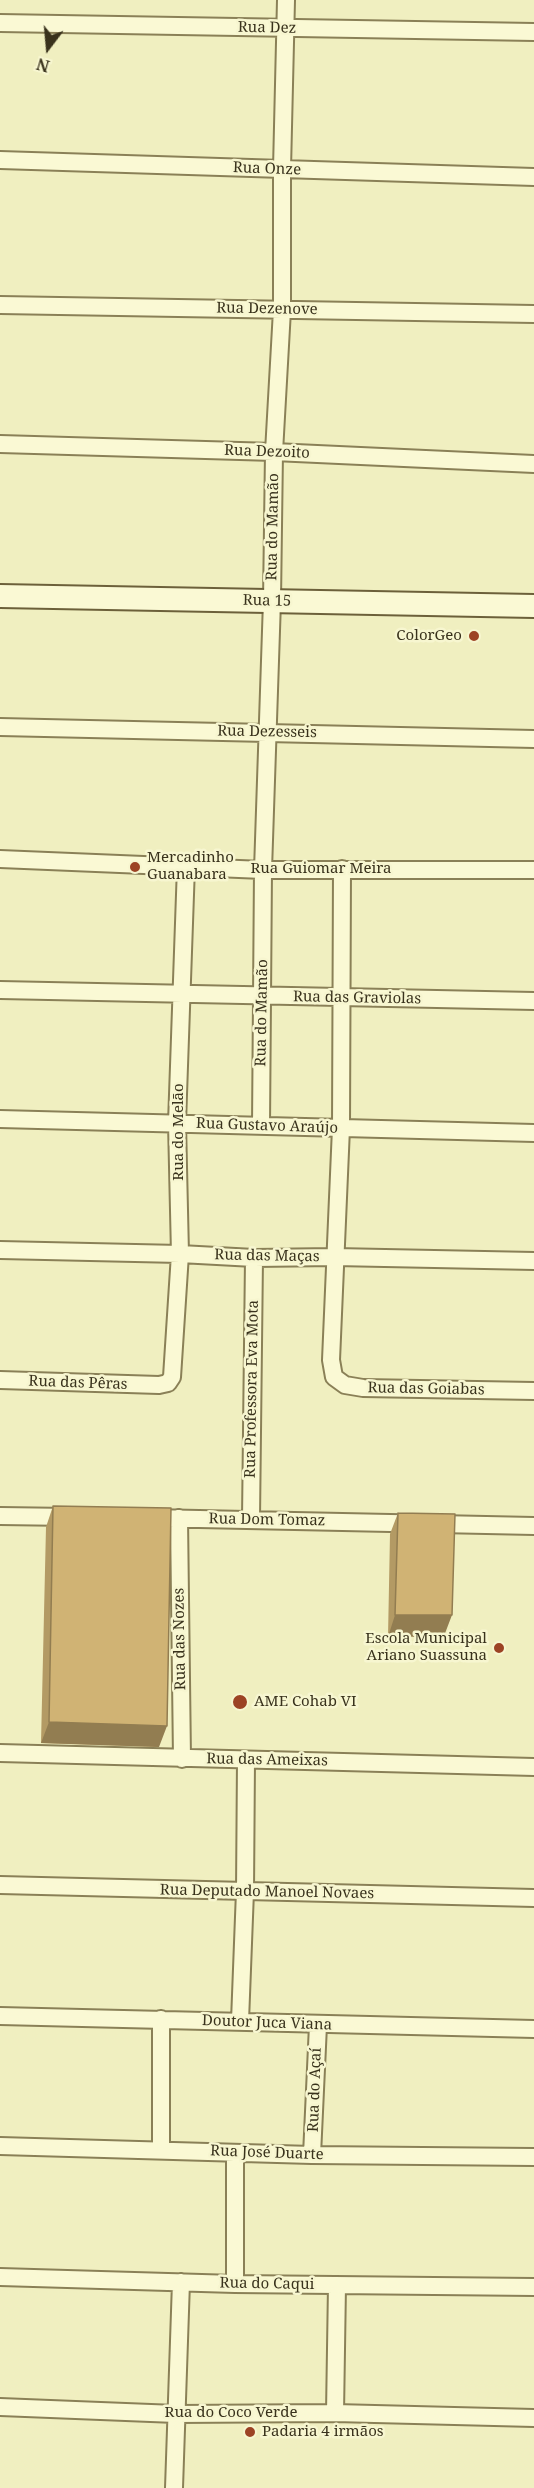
<!DOCTYPE html>
<html>
<head>
<meta charset="utf-8">
<style>
	body { margin:0 }
	#map { position:relative; width:534px; height:2488px; overflow:hidden; background:#f0efc0; font-family:"Noto Serif",serif }
	canvas { display:block }
	.north { position:absolute; left:18px; top:18px; width:60px; height:60px; -webkit-text-stroke:4px #f7f6d0; paint-order:stroke; rotate:196deg; font-size:16px; font-weight:700; line-height:24px; text-align:center; color:#39321c }
	.north::after { content:''; display:block; margin:auto; width:21px; height:27px; background:#39321c; clip-path:polygon(50% 0,100% 100%,50% 72%,0 100%) }
</style>
</head>
<body>
<div id="map">
<canvas width="534" height="2488"></canvas>
<div class="north">N</div>
</div>
<script>
const c = document.querySelector('canvas').getContext('2d');
c.lineJoin = 'round';
const shape = rows => new Path2D(rows.map(r => 'M' + r).join(''));
function trace(path, color, width, dash) { c.strokeStyle = color; c.lineWidth = width; c.lineCap = dash ? 'butt' : 'round'; c.setLineDash(dash || []); c.stroke(path); }
function fillPath(path, color) { c.fillStyle = color; c.fill(path, 'evenodd'); }
function label(font, color, halo, rows, align = 'center') {
  c.font = font + ' "Noto Serif",serif'; c.lineWidth = 5; c.setLineDash([]); c.textBaseline = 'middle'; c.strokeStyle = halo; c.fillStyle = color; for (const [text, x, y, turn = 0] of rows) {
    c.save(); c.translate(x, y); c.rotate((+turn || 0) * Math.PI / 180); c.textAlign = isNaN(turn) ? turn : align; if (halo) c.strokeText(text, 0, 0); c.fillText(text, 0, 0); c.restore();
  }
}
const street = shape([
	[0,23,534,32],
	[0,160,534,177],
	[0,305,534,314],
	[0,444,274,452,534,464],
	[0,727,534,739],
	[0,859,263,870,534,870],
	[342,869,341,1128,331,1360,334,1377,345,1385,363,1388,534,1391],
	[0,990,534,1001],
	[0,1119,534,1133],
	[261,1126,263,870,272,601,274,452,282,310,282,169,286,0],
	[0,1250,180,1254,254,1258,335,1257,534,1261],
	[0,1380,159,1385,168,1383,172,1377,180,1254,177,1123,186,866],
	[0,1516,71,1517],
	[151,1518,534,1526],
	[179,1518,182,1759],
	[251,1519,254,1258],
	[0,1753,534,1767],
	[0,1885,534,1898],
	[0,2016,534,2029],
	[240,2021,245,1891,246,1760],
	[0,2146,312,2155,534,2157],
	[161,2150,161,2019],
	[312,2155,318,2025],
	[0,2277,235,2284,534,2287],
	[235,2284,235,2153],
	[0,2407,176,2414,335,2413,534,2418],
	[335,2413,337,2285],
	[174,2488,181,2282]
]);
const secondary = shape([
	[0,596,534,606]
]);
trace(street, '#8a8057', 20);
trace(secondary, '#6c603a', 26);
trace(street, '#faf9d4', 16);
trace(secondary, '#faf9d4', 22);
fillPath(shape([
	[53,1506,159,1747,41,1743,46,1527],
	[398,1513,444,1636,388,1637,390,1534]
]), '#b39a64');
fillPath(shape([
	[395,1615,452,1615,444,1636,388,1637],
	[49,1722,167,1726,159,1747,41,1743]
]), '#927d51');
const building = shape([
	[53,1506,171,1508,167,1726,49,1722,53,1506],
	[398,1513,455,1514,452,1615,395,1615,398,1513]
]);
fillPath(building, '#d0b374');
trace(building, '#927d51', 1.5);
for (const [x, y, r, color] of [
	[474,636,6,"#9c4324"],
	[135,867,6,"#9c4324"],
	[499,1648,6,"#9c4324"],
	[240,1702,8,"#9c4324"],
	[250,2432,6,"#9c4324"]
]) { const dot = new Path2D(); dot.arc(x, y, r, 0, 2 * Math.PI); c.fillStyle = color; c.fill(dot); trace(dot, '#f7f6d0', 2); }
label('15px', '#39321c', '#f7f6d0', [
	["Rua Dez",267,28,1],
	["Rua Onze",267,169,2],
	["Rua Dezenove",267,309,1],
	["Rua Dezoito",267,452,2],
	["Rua do Mamão",273,527,-89],
	["Rua 15",267,601,1],
	["Rua Dezesseis",267,732,1],
	["Rua Guiomar Meira",321,869],
	["Rua das Graviolas",357,998,1],
	["Rua do Mamão",262,1013,-89],
	["Rua Gustavo Araújo",267,1126,2],
	["Rua do Melão",179,1132,-90],
	["Rua das Maças",267,1256,1],
	["Rua das Pêras",78,1383,2],
	["Rua Professora Eva Mota",252,1389,-89],
	["Rua das Goiabas",426,1389,1],
	["Rua Dom Tomaz",267,1520,1],
	["Rua das Nozes",180,1639,-91],
	["Rua das Ameixas",267,1760,1],
	["Rua Deputado Manoel Novaes",267,1892,1],
	["Doutor Juca Viana",267,2023,2],
	["Rua do Açaí",315,2090,-88],
	["Rua José Duarte",267,2153,2],
	["Rua do Caqui",267,2284,1],
	["Rua do Coco Verde",231,2413]
]);
label('15px', '#39321c', '#f7f6d0', [
	["ColorGeo",462,636,"right"],
	["Mercadinho",147,858],
	["Guanabara",147,875],
	["Escola Municipal",487,1639,"right"],
	["Ariano Suassuna",487,1656,"right"],
	["AME Cohab VI",254,1702],
	["Padaria 4 irmãos",262,2432]
], 'left');
</script>
</body>
</html>
